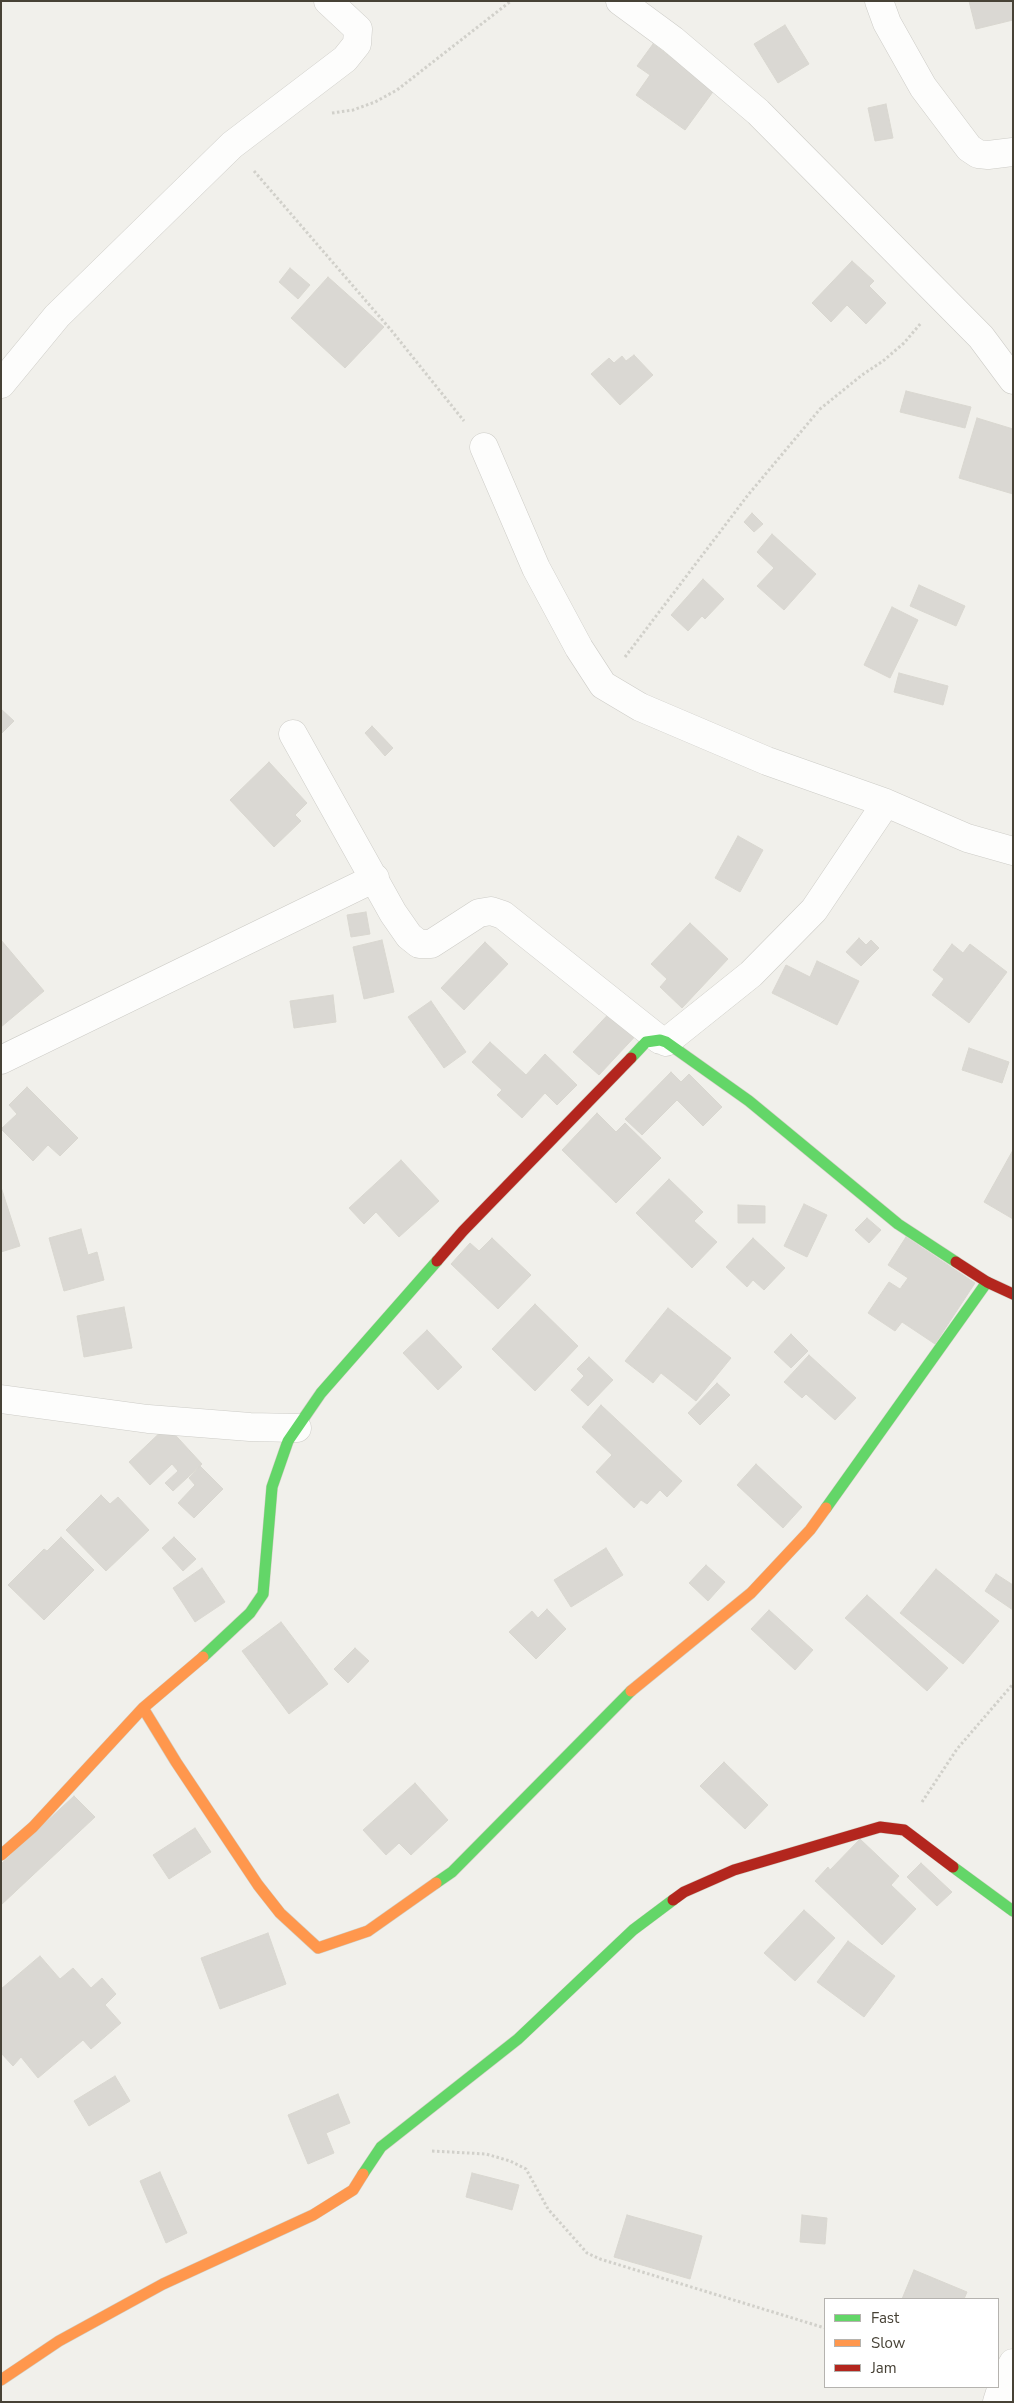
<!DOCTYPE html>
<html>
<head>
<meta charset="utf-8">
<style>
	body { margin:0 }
	#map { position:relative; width:1014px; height:2403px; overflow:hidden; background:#f1f0eb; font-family:"Nunito Sans",sans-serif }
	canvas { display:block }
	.frame { position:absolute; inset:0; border:2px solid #474236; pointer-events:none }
	.legend { position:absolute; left:824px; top:2298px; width:175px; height:90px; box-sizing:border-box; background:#fff; border:1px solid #b5b3af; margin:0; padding:6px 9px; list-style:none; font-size:15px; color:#474236 }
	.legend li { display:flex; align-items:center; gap:10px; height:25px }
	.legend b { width:25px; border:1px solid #b5b3af }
</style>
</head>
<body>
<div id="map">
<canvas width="1014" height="2403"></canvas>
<div class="frame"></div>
<ul class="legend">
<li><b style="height:6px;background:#63d668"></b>Fast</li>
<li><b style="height:6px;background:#ff974d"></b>Slow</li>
<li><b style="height:6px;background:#b3261e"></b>Jam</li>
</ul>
</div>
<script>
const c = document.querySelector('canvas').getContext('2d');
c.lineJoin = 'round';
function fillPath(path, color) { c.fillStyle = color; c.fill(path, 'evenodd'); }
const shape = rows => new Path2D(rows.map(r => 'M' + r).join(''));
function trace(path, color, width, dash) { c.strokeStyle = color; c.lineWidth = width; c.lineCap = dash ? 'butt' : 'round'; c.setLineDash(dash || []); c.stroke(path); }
const building = shape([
	[969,1,1013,1,1013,20,976,29,969,1],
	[785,25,809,64,778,83,754,44,785,25],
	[653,44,715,89,685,130,636,95,650,75,637,66,653,44],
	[886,104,893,138,875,141,868,108,886,104],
	[852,261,874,281,869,286,886,303,866,324,847,305,831,322,812,303,852,261],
	[290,268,310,285,298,299,279,282,290,268],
	[328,277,384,327,345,368,291,318,328,277],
	[634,355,653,375,620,405,591,374,609,358,614,363,622,356,626,361,634,355],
	[906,391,971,407,965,428,900,412,906,391],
	[977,418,1013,429,1013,494,959,478,977,418],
	[752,513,763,524,754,532,744,522,752,513],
	[772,534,816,574,784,610,757,586,774,568,757,552,772,534],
	[703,579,724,599,705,619,702,616,688,631,671,615,703,579],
	[919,585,965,606,956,626,910,606,919,585],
	[892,607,918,620,890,678,864,665,892,607],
	[899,673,948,686,943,705,894,692,899,673],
	[1,709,14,721,1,734,1,709],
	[372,726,393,748,385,756,365,733,372,726],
	[269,762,307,803,295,815,301,821,274,847,230,800,269,762],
	[738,836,763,850,740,892,715,878,738,836],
	[366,912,370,934,351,937,347,915,366,912],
	[690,923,728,959,682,1008,660,987,667,979,651,964,690,923],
	[859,938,866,945,871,940,879,948,861,966,846,952,859,938],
	[1,940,44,991,1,1027,1,940],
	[382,940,394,992,364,999,353,947,382,940],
	[485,942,508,964,464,1010,441,988,485,942],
	[952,944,963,953,970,944,1007,972,969,1023,932,995,944,979,933,970,952,944],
	[817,961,859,981,837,1025,772,993,786,965,810,977,817,961],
	[333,995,336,1022,294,1028,290,1001,333,995],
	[431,1001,466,1052,444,1068,408,1017,431,1001],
	[616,1006,641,1030,599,1075,573,1052,616,1006],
	[490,1042,526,1075,545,1054,577,1085,557,1105,545,1093,522,1118,497,1095,502,1090,472,1062,490,1042],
	[969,1048,1009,1062,1002,1083,962,1070,969,1048],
	[671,1072,681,1082,689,1074,722,1107,703,1126,677,1100,642,1135,625,1119,671,1072],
	[27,1087,78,1138,60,1156,48,1145,33,1161,1,1129,17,1114,9,1105,27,1087],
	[597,1113,616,1132,625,1123,661,1158,616,1203,562,1150,597,1113],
	[1013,1150,1013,1219,984,1202,1013,1150],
	[401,1160,439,1201,399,1237,376,1212,364,1224,349,1208,401,1160],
	[669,1179,703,1212,694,1221,717,1242,692,1268,636,1213,669,1179],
	[1,1187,20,1246,1,1252,1,1187],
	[804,1204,827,1215,807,1257,784,1246,804,1204],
	[738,1205,765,1206,765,1223,738,1223,738,1205],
	[867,1218,881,1230,869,1243,855,1230,867,1218],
	[81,1229,88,1255,97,1252,104,1280,64,1291,49,1238,81,1229],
	[906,1237,975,1283,935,1344,902,1322,895,1331,868,1313,889,1282,900,1289,908,1278,888,1265,906,1237],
	[492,1238,531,1275,498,1309,451,1264,470,1243,479,1251,492,1238],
	[753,1238,785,1268,764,1290,753,1280,747,1287,726,1267,753,1238],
	[535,1304,578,1346,535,1391,492,1349,535,1304],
	[124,1307,132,1348,84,1357,77,1316,124,1307],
	[668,1308,731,1358,696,1401,661,1373,653,1383,625,1361,668,1308],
	[427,1330,462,1367,438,1390,403,1353,427,1330],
	[791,1334,808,1351,791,1368,774,1352,791,1334],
	[809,1355,856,1398,835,1420,806,1394,802,1398,784,1382,809,1355],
	[589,1357,613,1380,588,1406,571,1390,584,1376,577,1369,589,1357],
	[717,1383,730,1395,700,1425,688,1413,717,1383],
	[601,1405,682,1481,667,1497,660,1490,647,1504,641,1500,634,1508,596,1472,612,1455,582,1427,601,1405],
	[167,1426,202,1464,173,1491,165,1483,178,1471,172,1464,150,1485,129,1462,167,1426],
	[756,1464,802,1507,783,1528,737,1485,756,1464],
	[200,1466,223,1489,194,1518,178,1503,195,1485,189,1478,200,1466],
	[101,1495,110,1504,118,1497,149,1530,106,1571,66,1530,101,1495],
	[61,1537,94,1570,44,1620,8,1585,44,1549,47,1551,61,1537],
	[174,1537,196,1559,183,1571,162,1548,174,1537],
	[606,1548,623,1575,571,1607,554,1580,606,1548],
	[706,1565,725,1582,708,1601,689,1583,706,1565],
	[202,1568,225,1602,195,1622,173,1588,202,1568],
	[936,1569,999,1621,963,1664,900,1613,936,1569],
	[996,1574,1013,1585,1013,1610,985,1591,996,1574],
	[867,1595,948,1668,927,1691,845,1618,867,1595],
	[547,1609,566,1629,536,1659,509,1632,532,1611,538,1618,547,1609],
	[769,1610,813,1650,795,1670,751,1629,769,1610],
	[281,1622,328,1684,289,1714,242,1651,281,1622],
	[355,1648,369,1661,348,1683,334,1669,355,1648],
	[724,1762,768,1805,745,1829,700,1786,724,1762],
	[415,1783,448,1820,411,1855,399,1843,386,1855,363,1830,415,1783],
	[74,1796,95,1817,1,1905,1,1864,74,1796],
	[195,1828,211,1852,169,1879,153,1855,195,1828],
	[860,1839,899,1876,891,1885,916,1909,882,1945,815,1881,828,1867,830,1870,860,1839],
	[921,1863,952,1892,937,1906,907,1877,921,1863],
	[804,1910,835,1938,795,1981,764,1953,804,1910],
	[268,1933,286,1984,220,2009,201,1958,268,1933],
	[848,1941,895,1976,864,2017,817,1982,848,1941],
	[40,1956,60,1979,73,1968,91,1988,102,1978,116,1994,105,2005,121,2023,91,2049,83,2040,38,2078,21,2057,13,2066,1,2053,1,1989,40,1956],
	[115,2076,130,2101,89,2126,74,2101,115,2076],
	[338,2094,350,2123,326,2133,334,2153,308,2164,288,2115,338,2094],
	[160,2172,187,2233,166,2243,140,2181,160,2172],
	[472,2173,519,2185,512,2210,466,2197,472,2173],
	[627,2215,702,2236,690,2279,614,2257,627,2215],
	[802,2215,827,2218,825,2244,800,2242,802,2215],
	[914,2270,967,2292,964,2299,902,2299,914,2270]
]);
fillPath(building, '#dad8d3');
trace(building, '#d9d7d0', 1);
const street = shape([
	[620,1,673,40,758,112,981,337,1013,380],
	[879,1,887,23,923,87,969,148,978,154,988,155,1013,152],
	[1,384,57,316,232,145,345,59,357,44,358,29,328,1],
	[484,447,536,568,579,648,603,685,640,707,767,761,886,803,967,838,1013,851],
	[293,734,393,913,409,936,419,944,431,944,479,913,491,911,503,915,660,1040],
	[666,1042,751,974,814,910,886,803],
	[1,1060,375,878],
	[1,1399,148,1419,250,1427,297,1428],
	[997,2402,1004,2380,1013,2363]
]);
const fast = shape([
	[631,1058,646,1042,660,1040,666,1042,749,1101,898,1224,956,1262],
	[826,1508,987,1282],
	[203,1657,250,1613,263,1594,272,1487,288,1441,321,1393,437,1261],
	[953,1867,1013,1911],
	[436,1883,452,1872,631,1691],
	[363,2174,381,2147,518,2039,633,1930,673,1900]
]);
const slow = shape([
	[631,1691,751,1593,810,1530,826,1508],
	[143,1708,176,1762,258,1885,280,1913,318,1948,368,1931,436,1883],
	[1,1855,33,1827,143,1708,203,1657],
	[1,2380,59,2341,163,2284,313,2215,353,2190,363,2174]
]);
const jam = shape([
	[437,1261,463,1231,631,1058],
	[956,1262,987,1282,1013,1294],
	[673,1900,684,1892,734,1870,880,1827,904,1830,953,1867]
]);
trace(street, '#cdccc7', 29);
trace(fast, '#d0cdc2', 12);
trace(slow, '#d0cdc2', 12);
trace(jam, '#d0cdc2', 12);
trace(shape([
	[332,113,353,110,375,102,397,90,511,1],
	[254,171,391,330,464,421],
	[625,657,748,495,820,409,862,375,883,361,904,343,921,323],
	[922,1802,957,1749,1013,1684],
	[432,2151,486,2154,510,2161,526,2169,548,2209,587,2253,600,2259,825,2328]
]), '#d1d0ca', 3, [2.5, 2.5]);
trace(street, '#fdfdfc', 28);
trace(fast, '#63d668', 11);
trace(slow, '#ff974d', 11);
trace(jam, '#b3261e', 11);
</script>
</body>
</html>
